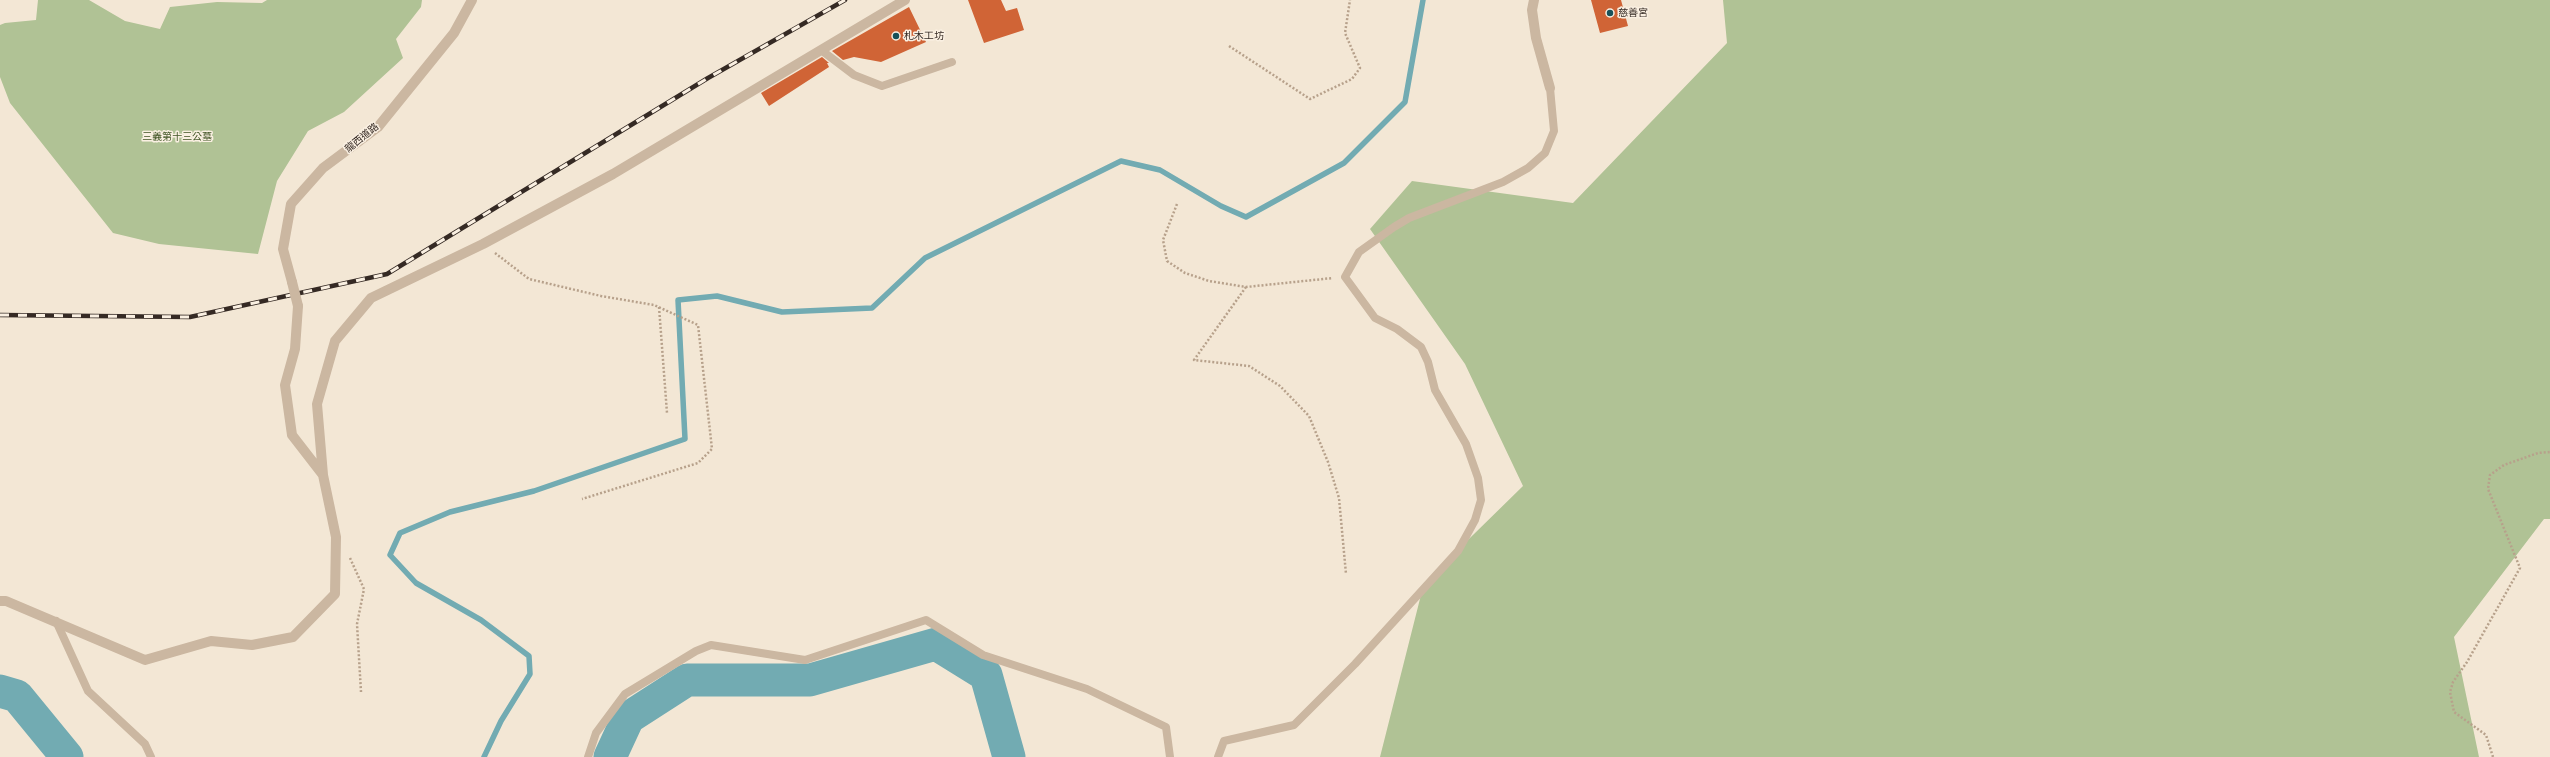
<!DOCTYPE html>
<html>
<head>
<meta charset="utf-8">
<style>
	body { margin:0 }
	canvas { display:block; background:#f3e7d5 }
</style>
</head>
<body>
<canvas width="2550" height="757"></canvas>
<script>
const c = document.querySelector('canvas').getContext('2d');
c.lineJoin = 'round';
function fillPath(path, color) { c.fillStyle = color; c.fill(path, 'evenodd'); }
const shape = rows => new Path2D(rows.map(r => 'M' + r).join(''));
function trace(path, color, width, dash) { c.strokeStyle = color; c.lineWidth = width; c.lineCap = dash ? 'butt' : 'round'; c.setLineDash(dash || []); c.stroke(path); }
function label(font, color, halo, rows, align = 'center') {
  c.font = font + ' "Work Sans","Noto Sans TC",sans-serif'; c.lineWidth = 3; c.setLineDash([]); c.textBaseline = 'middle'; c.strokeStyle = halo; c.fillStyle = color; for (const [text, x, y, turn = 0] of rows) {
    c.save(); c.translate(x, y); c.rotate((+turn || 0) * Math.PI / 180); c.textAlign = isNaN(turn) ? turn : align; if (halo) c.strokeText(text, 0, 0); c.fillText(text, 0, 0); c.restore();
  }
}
fillPath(shape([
	[38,0,89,0,125,21,160,29,170,7,217,2,262,3,267,0,422,0,421,7,396,39,403,58,344,112,308,131,277,181,258,254,159,244,113,233,10,103,0,77,0,25,5,23,36,20],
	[1723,0,2550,0,2550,519,2544,519,2454,637,2479,757,1380,757,1424,583,1523,486,1465,364,1370,229,1412,181,1573,203,1727,43]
]), '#b0c295');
trace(shape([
	[484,757,501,721,530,674,529,656,481,620,416,583,390,555,400,533,450,512,534,491,685,439,678,300,717,296,782,312,872,308,925,258,1121,161,1160,170,1221,206,1246,217,1344,163,1405,102,1423,0]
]), '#72abb2', 5.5);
trace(shape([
	[0,691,17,696,67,757],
	[610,757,628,718,687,680,810,680,936,644,986,675,1009,757]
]), '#72abb2', 33);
fillPath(shape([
	[968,0,1001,0,1006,11,1017,8,1024,30,984,43],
	[1591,0,1621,0,1628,26,1600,33],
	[909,7,926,42,881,62,854,57,843,60,832,51],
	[822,57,829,63,827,63,829,67,769,106,761,93]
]), '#d06436');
trace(shape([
	[1229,46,1310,99,1352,79,1360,68,1345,33,1350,0],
	[1177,204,1163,240,1167,261,1185,273,1209,281,1246,287,1333,278],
	[495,253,529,279,601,296,654,305,698,325,712,449,698,463,582,499],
	[1246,287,1194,360,1249,366,1280,386,1309,416,1328,462,1339,498,1346,574],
	[659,307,667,413],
	[350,558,364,589,357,624,361,692],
	[2493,757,2486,735,2454,712,2450,692,2453,682,2467,662,2520,568,2488,489,2490,475,2504,465,2538,453,2550,452]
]), '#b7a18b', 2.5, [2, 2]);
trace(shape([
	[821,50,854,75,882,86,952,62],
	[56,621,88,691,145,744,151,757],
	[588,757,596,733,625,694,696,651,711,645,805,660,926,620,983,655,1087,689,1166,727,1170,757],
	[1218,757,1224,741,1294,725,1355,664,1458,551,1475,520,1481,500,1478,478,1466,444,1435,390,1428,362,1421,347,1397,329,1375,318,1345,277,1359,252,1394,227,1409,218,1503,182,1528,168,1545,153,1554,131,1550,88]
]), '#cbb7a1', 8);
trace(shape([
	[1534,0,1532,10,1536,38,1550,88]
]), '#cbb7a1', 10);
trace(shape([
	[292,282,283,249,291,204,323,168,378,127,454,33,472,0],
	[298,306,295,349,285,385,292,435,323,475],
	[0,601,6,601,145,660,211,641,252,645,293,637,335,594,336,537,323,475,317,404,335,341,371,298,483,244,613,174,905,0]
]), '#cbb7a1', 10);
const rail = shape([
	[0,315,190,317,387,274,708,78,845,0]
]);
trace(rail, '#352a24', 4.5);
trace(rail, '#faf0e2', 3, [9]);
trace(shape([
	[292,282,298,306]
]), '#cbb7a1', 10);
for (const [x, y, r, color] of [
	[1610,13,4,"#175159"],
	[896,36,4,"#175159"]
]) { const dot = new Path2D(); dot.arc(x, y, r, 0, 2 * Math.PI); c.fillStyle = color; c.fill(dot); trace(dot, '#faf0e2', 1.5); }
label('10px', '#352a24', '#faf0e2', [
	["慈善宮",1618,13],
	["札木工坊",904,36]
], 'left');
label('10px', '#415526', '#faf0e2', [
	["三義第十三公墓",177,137]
]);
label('10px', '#352a24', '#faf0e2', [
	["龍西道路",362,138,-39]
]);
</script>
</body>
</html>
